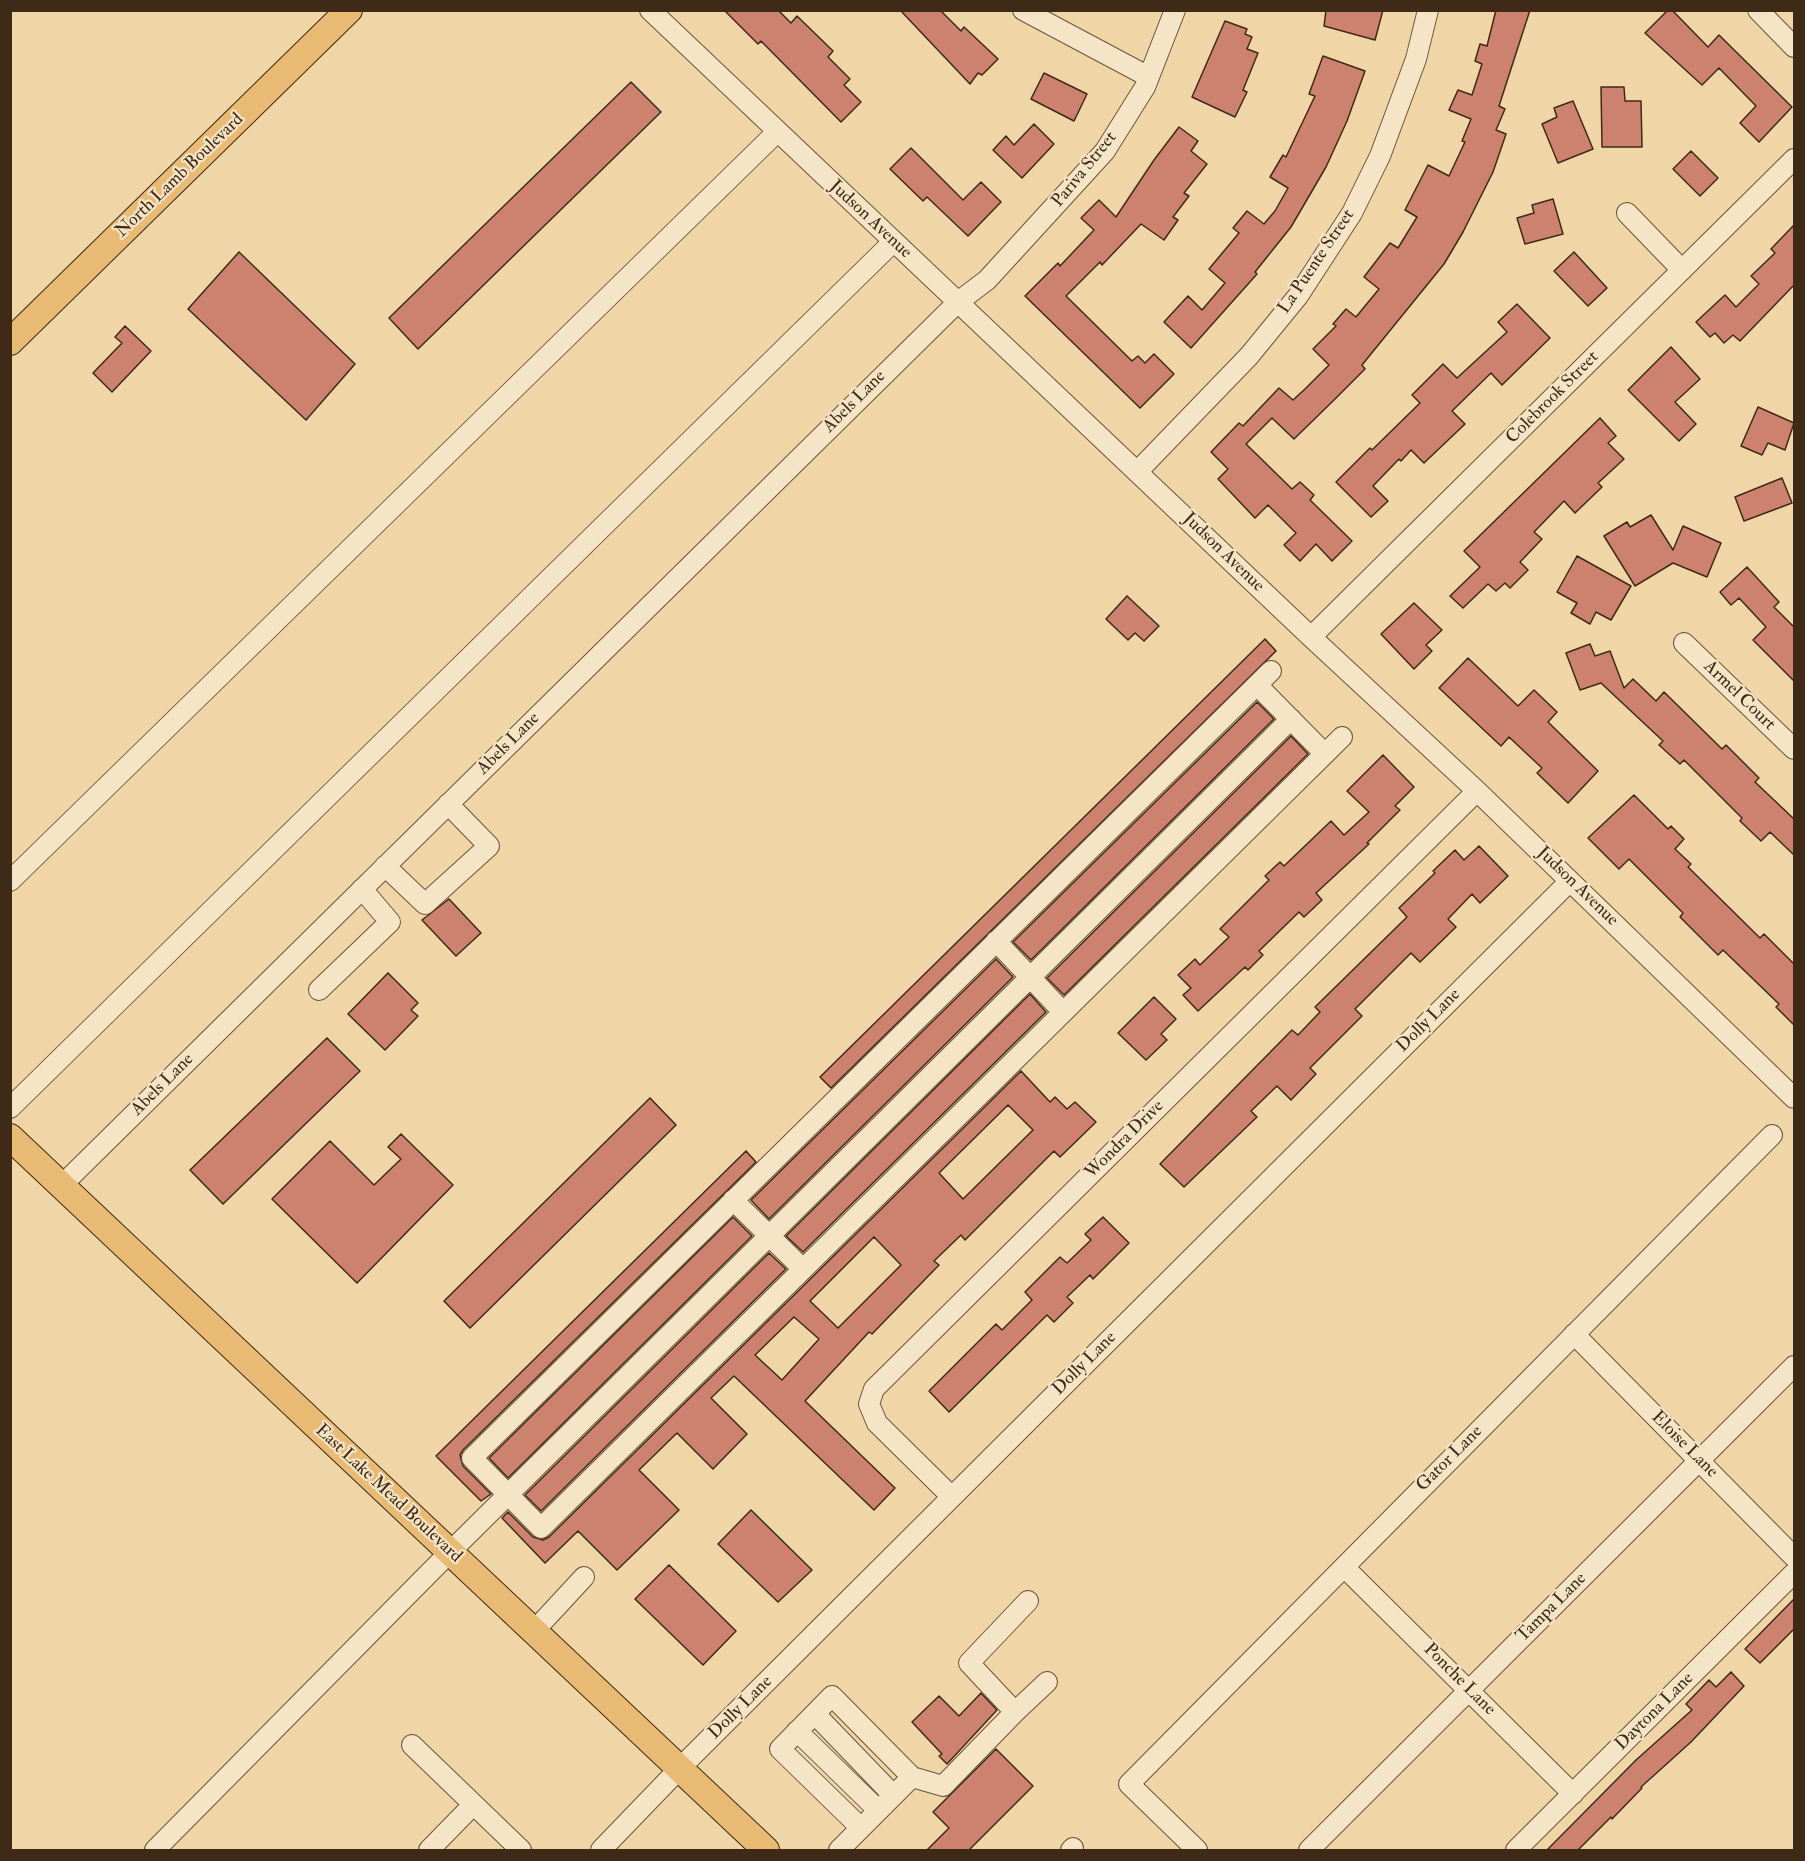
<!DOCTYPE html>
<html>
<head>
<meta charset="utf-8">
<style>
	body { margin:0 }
	#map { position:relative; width:1805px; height:1861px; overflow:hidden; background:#f0d5a6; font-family:"IM FELL Double Pica",serif }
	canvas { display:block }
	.frame { position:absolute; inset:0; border:12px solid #3e2a17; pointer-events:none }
</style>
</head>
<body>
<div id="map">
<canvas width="1805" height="1861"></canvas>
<div class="frame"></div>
</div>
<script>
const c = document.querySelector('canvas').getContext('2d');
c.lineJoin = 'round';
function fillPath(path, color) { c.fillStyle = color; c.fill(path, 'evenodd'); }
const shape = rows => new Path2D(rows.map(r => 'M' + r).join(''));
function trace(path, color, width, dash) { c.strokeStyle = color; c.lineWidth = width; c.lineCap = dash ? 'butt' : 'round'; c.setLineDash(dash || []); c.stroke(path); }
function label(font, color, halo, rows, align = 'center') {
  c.font = font + ' "IM FELL Double Pica",serif'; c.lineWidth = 4.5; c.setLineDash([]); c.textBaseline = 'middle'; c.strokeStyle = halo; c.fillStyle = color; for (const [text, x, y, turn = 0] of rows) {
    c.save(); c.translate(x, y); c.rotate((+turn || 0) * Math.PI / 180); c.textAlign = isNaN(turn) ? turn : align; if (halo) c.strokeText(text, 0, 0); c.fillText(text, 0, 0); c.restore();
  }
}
const building = shape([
	[724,10,778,10,791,23,797,16,833,51,828,57,850,79,844,85,861,102,841,122,761,41,758,44,724,10],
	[900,10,940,10,961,31,964,27,998,59,982,75,978,73,970,84,900,10],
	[1326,10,1383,10,1375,40,1324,26,1326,10],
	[1496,10,1530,10,1499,106,1505,109,1496,130,1506,134,1493,172,1463,232,1444,264,1362,365,1365,369,1333,401,1294,439,1272,418,1246,444,1292,489,1300,482,1314,495,1310,500,1352,541,1332,561,1316,544,1300,561,1284,545,1296,533,1268,505,1255,518,1218,479,1228,469,1211,452,1239,423,1243,426,1279,388,1293,400,1305,389,1329,365,1313,349,1336,326,1333,324,1346,309,1356,317,1379,289,1364,277,1390,243,1398,248,1417,217,1405,210,1428,165,1449,176,1465,142,1462,141,1471,119,1449,110,1458,90,1472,95,1482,64,1475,61,1480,44,1487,46,1496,10],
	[1668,10,1672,10,1708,47,1719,35,1792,107,1759,142,1740,123,1756,106,1719,68,1702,85,1645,33,1668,10],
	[1225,21,1247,29,1245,34,1252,37,1247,49,1258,53,1243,90,1247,92,1235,117,1192,97,1225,21],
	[1323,56,1365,71,1347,121,1326,167,1291,227,1255,272,1257,274,1191,348,1164,322,1188,296,1202,310,1225,283,1209,269,1239,233,1233,228,1247,211,1264,224,1275,211,1288,188,1270,177,1283,155,1286,157,1315,96,1309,94,1323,56],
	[1044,73,1087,94,1074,121,1031,99,1044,73],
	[631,82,661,112,418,349,389,318,631,82],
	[1601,87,1624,87,1625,101,1641,101,1642,147,1602,147,1601,87],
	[1573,101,1593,149,1558,163,1542,124,1557,117,1554,108,1573,101],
	[1034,124,1054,144,1022,178,993,150,1006,136,1014,145,1034,124],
	[1179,127,1198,141,1191,151,1207,164,1184,193,1189,196,1173,217,1178,220,1164,240,1141,224,1102,265,1100,262,1066,296,1132,361,1138,356,1145,363,1154,354,1174,374,1140,408,1025,296,1058,263,1060,266,1094,230,1081,218,1099,200,1116,217,1154,160,1179,127],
	[911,148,963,200,981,182,1001,202,968,236,927,197,923,201,890,169,911,148],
	[1691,151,1718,178,1700,196,1673,169,1691,151],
	[1553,199,1563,234,1525,244,1517,218,1534,213,1532,205,1553,199],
	[1794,225,1794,285,1740,341,1733,335,1724,343,1715,333,1710,337,1696,322,1725,295,1736,307,1759,284,1751,276,1775,253,1771,249,1794,225],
	[239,252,355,364,306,420,188,309,239,252],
	[1574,252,1607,288,1588,306,1554,271,1574,252],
	[1517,304,1550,338,1502,385,1491,373,1452,411,1465,424,1424,463,1411,450,1401,461,1399,459,1373,486,1388,501,1371,517,1336,482,1370,448,1372,450,1420,403,1412,395,1443,364,1457,378,1507,332,1498,322,1517,304],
	[125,326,151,351,112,392,93,373,122,343,115,337,125,326],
	[1671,347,1700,379,1675,402,1696,424,1679,441,1628,390,1671,347],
	[1758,407,1794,423,1785,450,1768,443,1762,455,1741,446,1758,407],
	[1600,418,1616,436,1608,443,1624,459,1598,483,1602,487,1575,513,1564,501,1534,532,1542,539,1520,562,1528,570,1510,588,1505,583,1496,591,1488,584,1463,608,1450,596,1480,567,1464,551,1600,418],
	[1782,478,1792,503,1744,521,1735,497,1782,478],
	[1651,515,1673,550,1683,526,1721,543,1707,577,1673,563,1635,586,1604,536,1627,522,1630,527,1651,515],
	[1577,556,1631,586,1611,620,1596,612,1590,624,1571,613,1577,603,1557,592,1577,556],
	[1747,567,1779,602,1774,607,1794,627,1794,681,1753,640,1766,627,1739,598,1731,605,1720,592,1747,567],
	[1127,596,1159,626,1144,641,1135,633,1128,640,1106,619,1127,596],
	[1414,603,1442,630,1426,645,1432,651,1414,669,1381,634,1414,603],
	[1265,639,1276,651,831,1088,820,1077,1265,639],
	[1590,644,1595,656,1610,651,1624,688,1633,679,1656,701,1664,692,1722,749,1726,745,1759,778,1755,782,1794,819,1794,855,1770,832,1761,841,1740,821,1742,818,1684,760,1680,764,1659,745,1663,741,1601,683,1580,690,1566,653,1590,644],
	[1468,658,1518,706,1534,690,1557,712,1548,722,1598,771,1568,803,1537,773,1542,768,1509,737,1501,746,1439,688,1468,658],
	[1257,702,1274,719,1031,960,1013,942,1257,702],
	[1291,736,1308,754,1064,995,1047,978,1291,736],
	[1383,755,1414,787,1395,806,1400,810,1367,843,1369,844,1316,893,1322,900,1304,917,1299,912,1259,951,1263,955,1248,970,1245,967,1198,1011,1183,995,1191,988,1178,975,1195,959,1200,965,1229,937,1220,929,1269,880,1265,876,1280,862,1284,866,1331,821,1344,835,1369,812,1347,791,1383,755],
	[1634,795,1668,829,1671,826,1684,839,1675,849,1691,864,1688,867,1760,938,1764,934,1794,964,1794,1025,1776,1007,1779,1004,1723,950,1718,955,1680,917,1683,913,1629,859,1619,869,1588,838,1634,795],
	[1479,846,1508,876,1480,903,1472,894,1448,919,1456,927,1420,962,1411,953,1355,1009,1362,1016,1310,1068,1316,1074,1291,1100,1277,1086,1251,1111,1257,1117,1184,1187,1160,1164,1292,1030,1298,1035,1320,1012,1315,1007,1407,917,1399,908,1435,873,1433,871,1455,850,1464,860,1479,846],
	[449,899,481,933,456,956,422,920,449,899],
	[996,959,1013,977,769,1219,751,1200,996,959],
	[388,973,418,1003,411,1010,418,1016,385,1050,348,1014,388,973],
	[1030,994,1046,1012,803,1252,786,1236,1030,994],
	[1154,997,1176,1019,1161,1034,1167,1040,1146,1060,1118,1033,1154,997],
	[327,1038,360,1071,223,1204,190,1170,327,1038],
	[1021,1071,1050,1102,1055,1097,1067,1109,1075,1102,1096,1122,1060,1157,1054,1151,965,1240,961,1235,934,1261,939,1265,872,1334,869,1332,805,1401,895,1488,874,1510,734,1376,711,1398,747,1434,713,1469,677,1433,639,1470,679,1510,617,1570,578,1531,545,1563,502,1518,508,1512,533,1537,543,1540,549,1537,1021,1071],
	[1008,1105,1033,1130,963,1199,939,1173,1008,1105],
	[874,1237,901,1265,838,1328,810,1301,874,1237],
	[794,1317,819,1339,782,1380,755,1355,794,1317],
	[650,1098,676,1125,470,1328,444,1301,650,1098],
	[401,1134,453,1185,357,1283,272,1199,330,1141,374,1185,401,1159,388,1147,401,1134],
	[746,1151,756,1162,463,1450,460,1455,463,1466,491,1494,481,1501,436,1456,746,1151],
	[733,1217,752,1236,508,1478,489,1458,733,1217],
	[1103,1217,1129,1243,1093,1279,1090,1275,1067,1297,1073,1303,1054,1322,1047,1315,949,1412,929,1391,996,1324,1002,1330,1032,1300,1025,1292,1060,1257,1067,1263,1091,1240,1085,1234,1103,1217],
	[769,1253,786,1269,541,1511,525,1495,769,1253],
	[751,1510,812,1570,778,1602,718,1544,751,1510],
	[669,1565,736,1631,703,1665,635,1599,669,1565],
	[1794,1599,1794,1629,1760,1663,1745,1649,1794,1599],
	[1731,1672,1744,1686,1691,1742,1641,1787,1642,1788,1612,1819,1611,1817,1577,1851,1546,1851,1636,1760,1692,1710,1686,1704,1709,1680,1716,1687,1731,1672],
	[981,1693,997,1710,947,1764,939,1756,942,1754,912,1722,939,1696,959,1716,981,1693],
	[996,1749,1033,1786,968,1851,926,1851,949,1828,933,1812,996,1749]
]);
fillPath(building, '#cd8270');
trace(building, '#3e2a17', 1.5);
const minor = shape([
	[650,10,1311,637,1477,791,1794,1098],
	[1023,10,1149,77],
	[1758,10,1794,47],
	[1627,213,1682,270],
	[1137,472,1249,356,1298,296,1352,213,1380,156,1416,59,1428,10],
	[1311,637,1794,159],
	[1684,643,1794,749],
	[1271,671,472,1458,541,1528,1342,737],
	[1257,685,1325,754],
	[385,866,425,904,489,846,448,804],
	[10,881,777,132],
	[996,941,1063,1012],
	[319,990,390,922,362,889],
	[10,1108,893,242],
	[61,1186,958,302,987,280,1105,151,1145,87,1175,10],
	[733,1200,803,1269],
	[1574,1334,1794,1557],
	[952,1497,877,1423,869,1404,874,1389,1477,791],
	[1344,1567,1573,1794],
	[534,1631,584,1577],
	[1015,1712,1047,1682],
	[815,1714,893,1795],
	[797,1731,878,1810],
	[412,1745,521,1850],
	[912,1777,943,1786,1015,1712,969,1663,1028,1601],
	[155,1850,450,1552,1291,719],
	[429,1850,472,1806],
	[601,1850,680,1768,1570,881],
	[839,1850,912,1777,832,1696,780,1749,861,1828],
	[1071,1850,1073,1848],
	[1197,1850,1129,1784,1772,1135],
	[1309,1850,1794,1366],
	[1516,1850,1794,1573]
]);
const major = shape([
	[10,342,349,10],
	[10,1137,766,1850]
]);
trace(minor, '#6a553b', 22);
trace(major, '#3e2a17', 28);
trace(minor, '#f5e4c5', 20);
trace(major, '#e8ba73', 26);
label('18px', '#3e2a17', '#f5e4c5', [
	["Pariva Street",1085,170,-51],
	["North Lamb Boulevard",180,176,-44],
	["Judson Avenue",870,220,43],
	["La Puente Street",1317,262,-56],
	["Colebrook Street",1553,398,-45],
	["Abels Lane",855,402,-45],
	["Judson Avenue",1223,553,44],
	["Armel Court",1739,696,44],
	["Abels Lane",509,744,-45],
	["Judson Avenue",1577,887,44],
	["Dolly Lane",1429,1021,-45],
	["Abels Lane",163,1085,-45],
	["Wondra Drive",1125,1140,-45],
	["Dolly Lane",1085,1364,-45],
	["Eloise Lane",1684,1445,45],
	["Gator Lane",1450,1459,-45],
	["East Lake Mead Boulevard",388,1494,43],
	["Tampa Lane",1552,1608,-45],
	["Ponche Lane",1459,1680,45],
	["Dolly Lane",741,1708,-45],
	["Daytona Lane",1655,1712,-45]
]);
</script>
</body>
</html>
